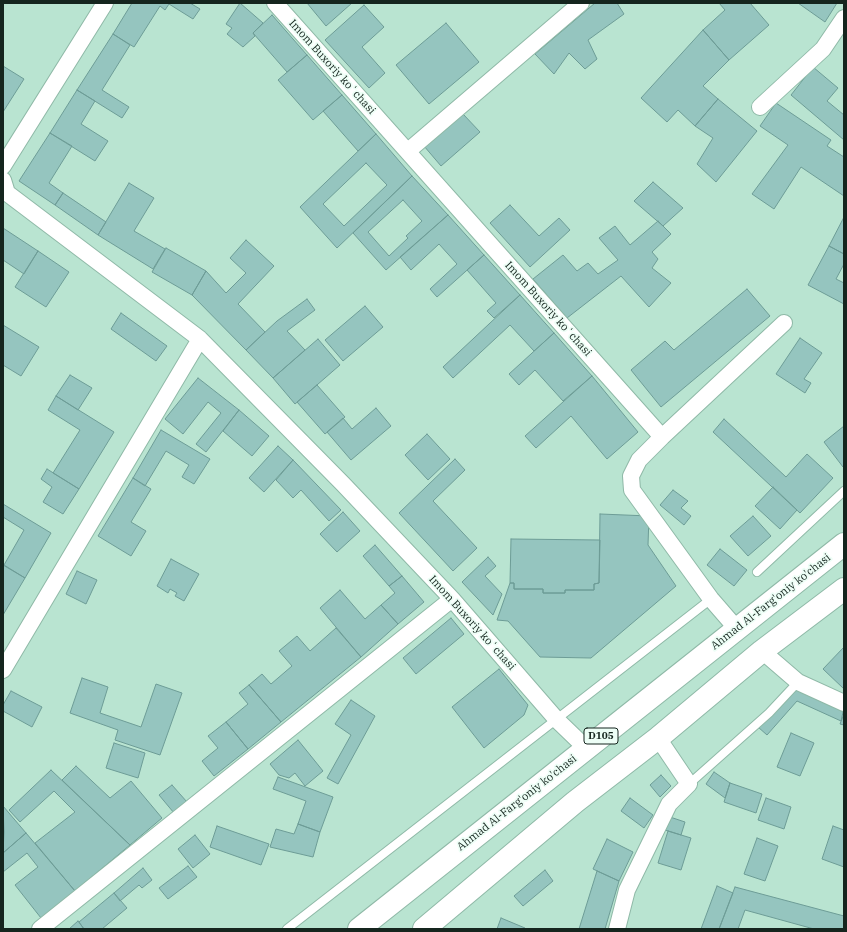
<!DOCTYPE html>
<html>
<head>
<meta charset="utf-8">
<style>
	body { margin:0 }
	#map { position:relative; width:847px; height:932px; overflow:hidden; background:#b9e4d1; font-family:"IBM Plex Serif",serif }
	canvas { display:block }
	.frame { position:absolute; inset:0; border:4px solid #15251e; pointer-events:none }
</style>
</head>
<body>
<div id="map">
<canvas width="847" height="932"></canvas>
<div class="frame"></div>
</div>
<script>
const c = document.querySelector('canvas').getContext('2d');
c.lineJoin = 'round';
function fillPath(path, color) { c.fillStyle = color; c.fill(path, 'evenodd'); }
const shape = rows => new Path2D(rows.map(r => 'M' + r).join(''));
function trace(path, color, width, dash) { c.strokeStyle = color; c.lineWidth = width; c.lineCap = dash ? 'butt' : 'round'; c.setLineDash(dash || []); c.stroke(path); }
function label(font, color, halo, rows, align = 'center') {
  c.font = font + ' "IBM Plex Serif",serif'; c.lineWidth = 3.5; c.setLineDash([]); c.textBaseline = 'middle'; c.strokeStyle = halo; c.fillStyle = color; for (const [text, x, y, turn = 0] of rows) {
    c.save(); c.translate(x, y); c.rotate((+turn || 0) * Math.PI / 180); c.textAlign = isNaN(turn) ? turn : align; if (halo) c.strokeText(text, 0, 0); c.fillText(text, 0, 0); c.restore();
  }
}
const building = shape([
	[132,3,190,3,200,9,193,19,169,4,165,10,160,6,134,47,113,34,132,3],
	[240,3,263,23,253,33,255,36,243,47,227,34,232,28,226,24,240,3],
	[307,3,352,3,326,26,307,3],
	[595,3,617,3,624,14,588,40,597,59,585,69,569,53,554,74,535,54,595,3],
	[719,3,750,3,769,25,729,60,703,30,725,10,719,3],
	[798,3,837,3,825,22,798,3],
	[364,5,384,27,362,47,385,73,369,88,325,40,364,5],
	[272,15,307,55,287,72,253,33,272,15],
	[446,23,479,62,429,104,396,65,446,23],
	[703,30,729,60,703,86,718,99,695,126,678,110,667,122,641,98,703,30],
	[113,34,130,45,102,90,129,107,122,118,77,90,113,34],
	[307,55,342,95,313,120,278,80,307,55],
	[3,66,24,79,3,112,3,66],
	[813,67,838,88,827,101,844,115,844,140,791,95,813,67],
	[77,90,95,101,81,124,108,141,95,161,50,133,77,90],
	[342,95,376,134,358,151,323,111,342,95],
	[718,99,757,131,716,182,697,164,713,138,695,126,718,99],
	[776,103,831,140,827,146,844,157,844,196,801,167,774,209,752,194,788,145,760,126,776,103],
	[463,114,480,132,441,166,424,146,463,114],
	[50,133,72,146,49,183,63,193,55,205,19,181,50,133],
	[376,134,412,176,337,248,300,207,376,134],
	[366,163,387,185,344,226,323,204,366,163],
	[412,176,448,215,386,270,353,233,412,176],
	[403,200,422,221,406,236,408,238,389,256,368,232,403,200],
	[653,182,683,208,663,226,634,201,653,182],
	[129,183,154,198,134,231,165,249,153,269,98,235,129,183],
	[63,193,106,222,98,235,55,205,63,193],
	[510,205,539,236,559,218,570,230,530,267,490,223,510,205],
	[448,215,484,255,437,297,430,289,457,264,439,244,411,270,400,257,448,215],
	[844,217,844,254,829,246,844,217],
	[658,221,671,234,652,252,658,259,652,268,671,283,649,307,621,276,567,318,533,279,563,255,577,271,588,263,598,274,618,260,599,238,615,226,630,245,658,221],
	[3,228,38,251,24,274,3,260,3,228],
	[246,240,274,266,238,304,265,332,246,350,192,295,206,271,226,293,246,273,230,258,246,240],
	[829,246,844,254,844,264,836,279,844,283,844,304,808,285,829,246],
	[166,248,206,271,192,295,152,272,166,248],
	[38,251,69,272,46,307,15,287,38,251],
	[484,255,520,295,494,318,487,311,496,303,467,270,484,255],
	[747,289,770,316,661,407,631,370,665,341,674,350,747,289],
	[520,295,554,333,534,351,510,325,453,378,443,367,520,295],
	[307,299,315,310,287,331,305,350,273,378,246,350,277,321,307,299],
	[365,306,383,327,343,361,325,340,365,306],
	[121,313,167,346,156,361,111,329,121,313],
	[3,325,39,347,21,376,3,365,3,325],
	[554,333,592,376,563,401,535,370,519,385,509,374,554,333],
	[800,338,822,353,804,379,811,383,805,393,776,374,800,338],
	[318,339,340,365,295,404,273,378,318,339],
	[70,375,92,388,78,410,56,396,70,375],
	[592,376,638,432,607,459,571,416,536,448,525,436,592,376],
	[198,378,239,410,206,452,196,444,221,413,208,402,183,434,165,419,198,378],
	[317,385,345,417,325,434,297,402,317,385],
	[56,396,114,432,79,489,53,473,80,430,48,410,56,396],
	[376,408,391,426,351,460,327,432,343,418,352,429,376,408],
	[239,410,269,436,252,456,223,431,239,410],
	[724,419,786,477,807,454,833,478,800,513,713,432,724,419],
	[844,426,844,466,843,467,824,442,844,426],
	[161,430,210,459,194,484,182,477,189,465,166,451,145,486,133,478,161,430],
	[427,434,450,459,428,480,405,455,427,434],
	[278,446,293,460,264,492,249,478,278,446],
	[455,459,465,470,433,501,477,548,453,571,399,513,455,459],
	[293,460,341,510,329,521,301,490,293,498,276,480,293,460],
	[47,469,79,489,63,514,43,502,52,487,41,479,47,469],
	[133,478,151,489,131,522,146,531,131,556,98,536,133,478],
	[773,487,797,510,780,529,755,506,773,487],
	[673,490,688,501,681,508,691,516,684,525,660,505,673,490],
	[3,504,51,533,25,578,4,565,24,530,3,517,3,504],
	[343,512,360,531,337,552,320,534,343,512],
	[600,514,649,516,648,545,676,586,591,658,540,657,508,621,497,620,510,583,514,583,514,589,543,589,543,593,565,593,565,590,594,590,594,584,599,583,600,514],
	[753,516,771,536,748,556,730,536,753,516],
	[511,539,600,540,599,583,594,584,594,590,565,590,565,593,543,593,543,589,514,589,514,583,510,583,511,539],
	[375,545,402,576,389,586,363,556,375,545],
	[720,549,747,570,734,586,707,565,720,549],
	[488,557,496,566,485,576,502,594,493,615,462,582,488,557],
	[171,559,199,574,184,601,175,596,177,593,170,589,168,593,157,586,171,559],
	[3,565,25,578,3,615,3,565],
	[77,571,97,580,86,604,66,594,77,571],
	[402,576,424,602,398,624,381,605,395,593,389,586,402,576],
	[340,590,365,619,381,605,398,624,361,657,320,608,340,590],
	[451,618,464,634,416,674,403,658,451,618],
	[336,628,361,657,281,722,249,685,262,674,271,684,292,666,279,651,297,636,310,651,336,628],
	[844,647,844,689,823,669,844,647],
	[499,669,528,705,524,715,484,748,452,707,499,669],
	[82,678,108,687,100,713,141,727,156,684,182,693,160,755,115,740,118,730,70,713,82,678],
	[249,685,281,722,248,749,226,722,248,704,239,693,249,685],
	[796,687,844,708,841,721,797,701,767,735,758,727,796,687],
	[11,691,42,707,32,727,3,711,3,705,11,691],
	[351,700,375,716,338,784,327,778,351,735,335,724,351,700],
	[844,714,844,725,840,724,844,714],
	[226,722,248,749,214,776,202,761,218,748,208,736,226,722],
	[791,733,814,743,800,776,777,767,791,733],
	[298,740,323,771,305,786,295,773,289,778,279,775,270,764,298,740],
	[114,743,145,753,138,778,106,768,114,743],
	[76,766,110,798,131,781,162,818,130,845,62,780,76,766],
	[51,770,130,845,75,891,35,843,75,812,54,791,20,822,9,810,51,770],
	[714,772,730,783,725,798,706,784,714,772],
	[661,775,671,786,660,797,650,785,661,775],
	[278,777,333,797,320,832,298,824,306,801,273,789,278,777],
	[730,783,762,794,756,813,724,802,730,783],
	[172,785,187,802,174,813,159,795,172,785],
	[630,798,653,815,644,828,621,811,630,798],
	[766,798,791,807,784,829,758,820,766,798],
	[3,806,26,833,3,853,4,832,3,806],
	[670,817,685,822,681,835,665,830,670,817],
	[298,824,320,832,313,857,270,847,276,829,294,834,298,824],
	[217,826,269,844,261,865,210,847,217,826],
	[833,826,844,830,844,867,822,859,833,826],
	[668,831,691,838,681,870,658,863,668,831],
	[26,833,75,891,41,918,15,885,38,867,27,853,3,872,3,853,26,833],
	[195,835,210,854,193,868,178,849,195,835],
	[757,838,778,846,765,881,744,874,757,838],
	[607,839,633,852,619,881,593,869,607,839],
	[188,866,197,877,168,899,159,888,188,866],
	[143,868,152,880,142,888,139,885,120,901,114,893,143,868],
	[545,870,553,881,523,906,514,896,545,870],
	[597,871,619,881,605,929,579,929,597,871],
	[717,886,733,893,719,929,701,929,717,886],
	[735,887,844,916,844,929,814,929,745,910,738,929,719,929,735,887],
	[114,893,127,908,102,929,84,929,79,922,114,893],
	[501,918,525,928,525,929,497,929,501,918],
	[78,921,84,929,69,929,78,921]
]);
fillPath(building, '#95c5bf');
trace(building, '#6d9c96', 1);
const lane = shape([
	[757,572,844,491],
	[689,784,769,713,798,682],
	[287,929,711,599]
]);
const street = shape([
	[275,3,662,437,639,460,631,476,632,490,711,599,737,629],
	[760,107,823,49,844,18],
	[408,151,581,3],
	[3,166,105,3],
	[3,180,7,193,200,339,343,484,452,599,557,720,586,748],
	[662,437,784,323],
	[762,651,798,682,844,703],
	[3,670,200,339],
	[40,929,452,599],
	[617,929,627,890,669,804,689,784,658,738]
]);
const highway = shape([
	[359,929,844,544],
	[424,929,575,802,658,738,762,651,844,589]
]);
trace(lane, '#8fb9a7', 10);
trace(street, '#8fb9a7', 18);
trace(highway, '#8fb9a7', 24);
trace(lane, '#fff', 8);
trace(street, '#fff', 16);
trace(highway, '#fff', 22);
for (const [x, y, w] of [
	[601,736,34]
]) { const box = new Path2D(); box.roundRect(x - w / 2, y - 8, w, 16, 3); c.fillStyle = '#edfef6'; c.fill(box); trace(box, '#15251e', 1); }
label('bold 10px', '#15251e', null, [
	["D105",601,736]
]);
label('11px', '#15251e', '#edfef6', [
	["Imom Buxoriy koʻchasi",332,67,48],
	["Imom Buxoriy koʻchasi",548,309,48],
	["Ahmad Al-Farg'oniy ko'chasi",771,602,-38],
	["Imom Buxoriy koʻchasi",472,623,48],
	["Ahmad Al-Farg'oniy ko'chasi",517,803,-38]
]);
</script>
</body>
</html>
